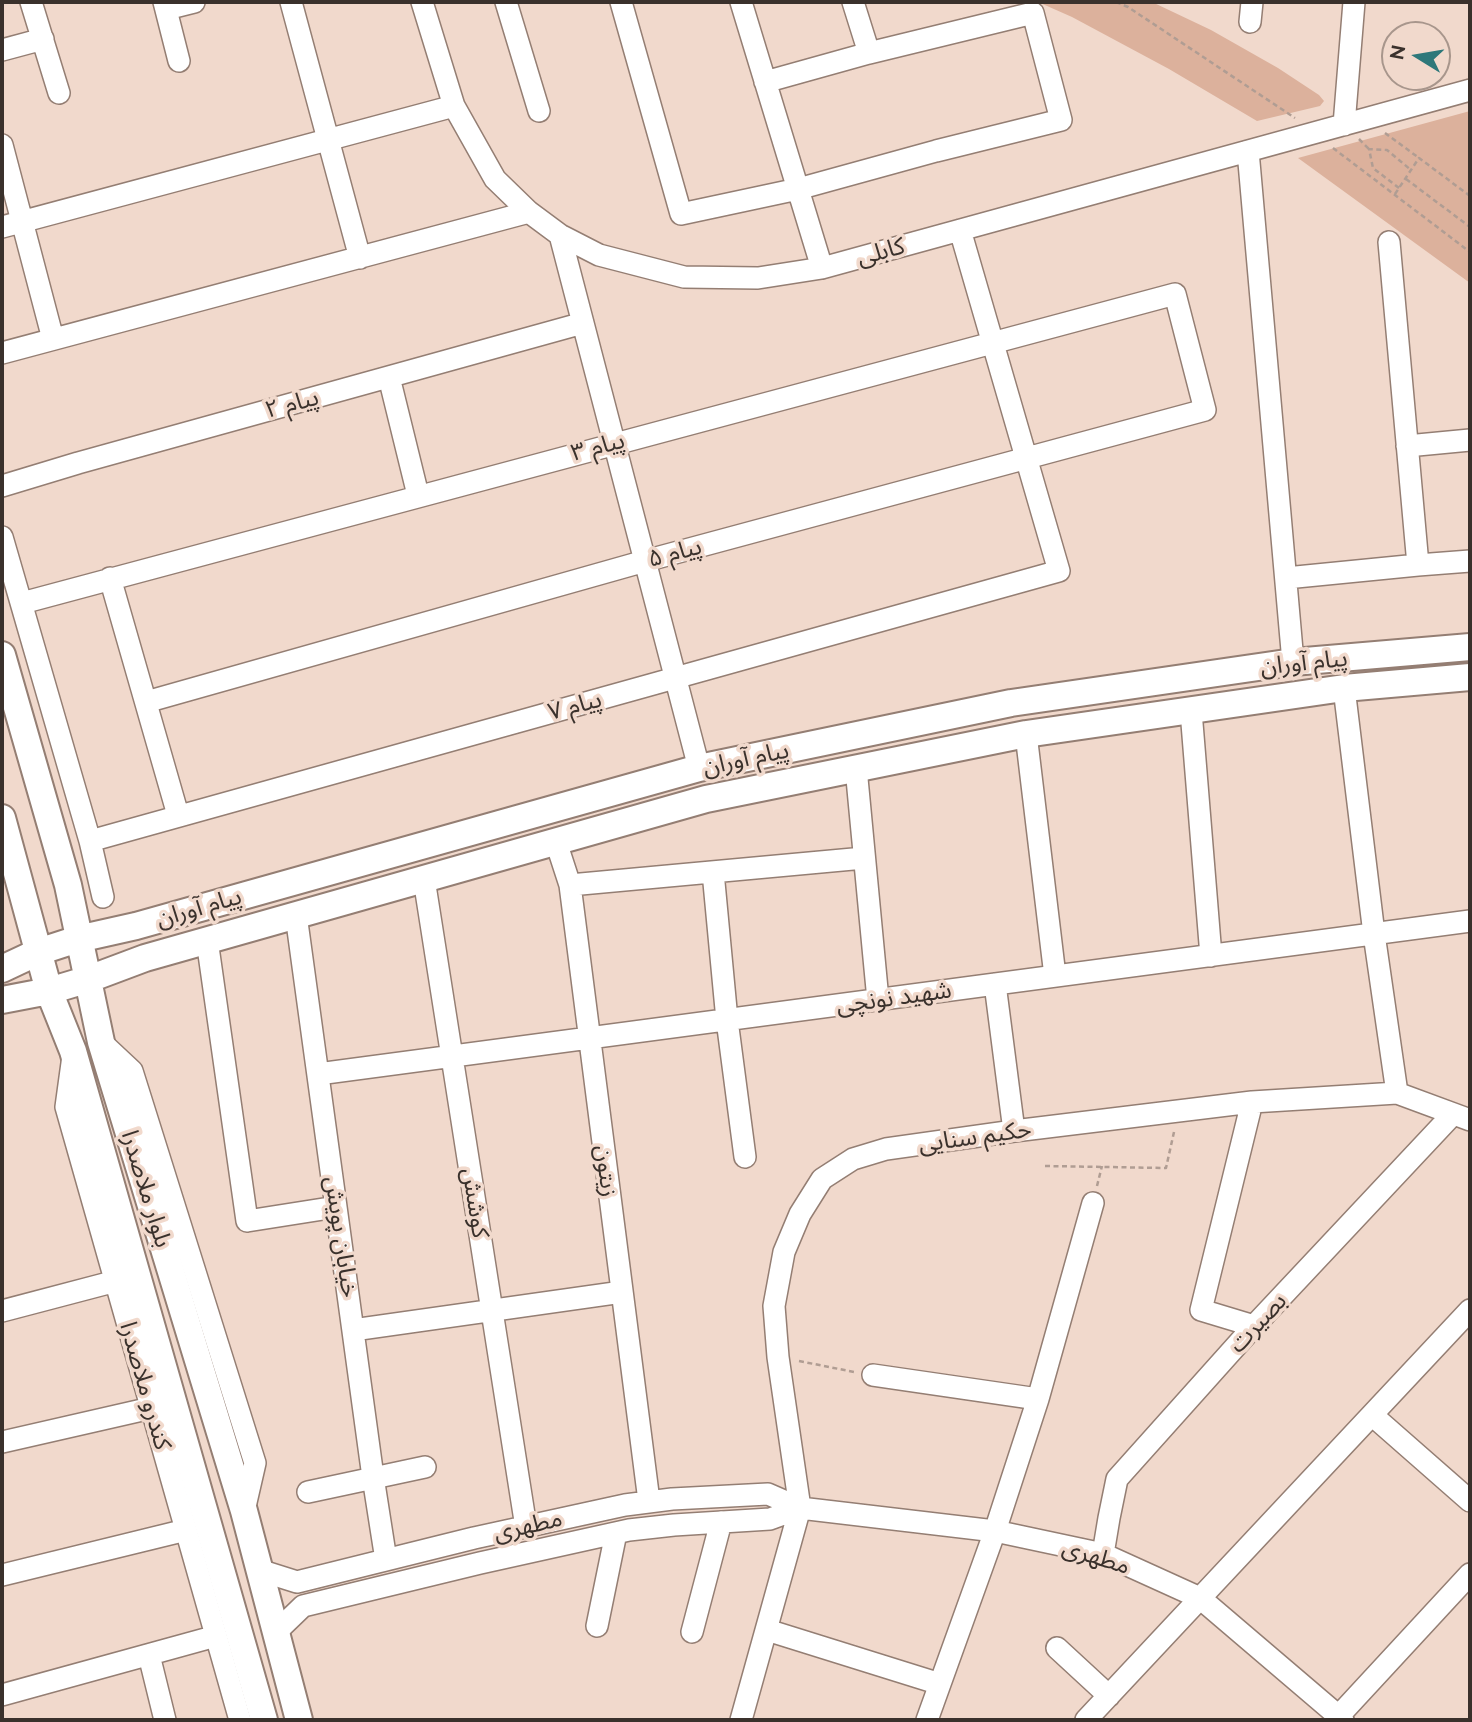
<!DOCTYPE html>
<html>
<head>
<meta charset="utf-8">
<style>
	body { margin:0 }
	#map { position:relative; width:1472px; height:1722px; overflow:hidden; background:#f1d9cc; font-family:Raleway,sans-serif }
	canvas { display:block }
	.frame { position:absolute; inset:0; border:4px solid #3a312c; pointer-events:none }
	.north { position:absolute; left:1381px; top:21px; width:70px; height:70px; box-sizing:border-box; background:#f1d9cc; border:2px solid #a8968c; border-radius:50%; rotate:281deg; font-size:19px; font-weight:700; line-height:28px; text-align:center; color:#3a312c }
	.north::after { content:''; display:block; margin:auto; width:24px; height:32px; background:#2e787a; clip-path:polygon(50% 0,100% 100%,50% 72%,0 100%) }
</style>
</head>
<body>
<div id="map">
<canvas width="1472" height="1722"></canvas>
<div class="frame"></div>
<div class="north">N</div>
</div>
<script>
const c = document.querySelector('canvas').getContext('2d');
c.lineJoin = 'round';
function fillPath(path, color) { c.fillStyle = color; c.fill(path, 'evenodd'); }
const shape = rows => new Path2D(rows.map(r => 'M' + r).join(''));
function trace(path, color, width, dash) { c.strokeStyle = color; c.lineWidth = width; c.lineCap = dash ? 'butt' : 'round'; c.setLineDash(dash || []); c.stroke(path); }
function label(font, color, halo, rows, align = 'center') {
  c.font = font + ' Raleway,"Noto Sans Arabic",sans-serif'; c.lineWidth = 7; c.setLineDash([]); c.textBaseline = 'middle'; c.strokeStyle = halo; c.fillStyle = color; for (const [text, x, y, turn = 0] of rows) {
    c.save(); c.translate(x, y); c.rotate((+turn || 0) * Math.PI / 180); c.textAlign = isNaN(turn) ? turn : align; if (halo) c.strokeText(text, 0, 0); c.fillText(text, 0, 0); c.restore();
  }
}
fillPath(shape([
	[1038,2,1152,2,1211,30,1278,68,1319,95,1324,101,1320,106,1257,121,1169,69,1072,17],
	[1470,111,1470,283,1298,158]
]), '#dcb19c');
const minor = shape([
	[31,2,59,93],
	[164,2,179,61],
	[291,2,360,258],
	[422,2,454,106,495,179,529,212,560,235,599,255,684,277,758,278,822,268,1470,90],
	[506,2,539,111],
	[621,2,681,214,798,189,936,151,1061,120,1033,13,869,53,765,82],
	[741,2,822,268],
	[853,2,869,53],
	[166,9,194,2],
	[1250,22,1252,2],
	[2,50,43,39],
	[1344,125,1354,2],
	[2,145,53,339],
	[1248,151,1293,662],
	[2,227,454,106],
	[560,235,699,768],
	[2,353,529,212],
	[389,377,418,495],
	[1407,446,1470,440],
	[2,486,78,463,583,323],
	[2,537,90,841,103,897],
	[1418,565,1470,561],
	[110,578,178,815],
	[1286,578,1418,565,1389,242],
	[22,603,1175,294,1205,410,645,561,146,702],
	[1344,688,1374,934,1397,1093],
	[1191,711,1211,956],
	[1026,734,1055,976],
	[856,768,878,1000],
	[90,841,1059,571,960,230],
	[556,842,570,885,649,1501],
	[713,872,727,1020,745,1157],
	[424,879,526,1527],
	[570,885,864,858],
	[296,915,373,1477,386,1560],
	[207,940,247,1221,336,1207],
	[995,984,1014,1131],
	[101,1042,132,1071,255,1463,244,1511],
	[73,1056,66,1107,240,1720],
	[318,1074,1470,921],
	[1252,1102,1201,1310,1254,1326],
	[2,1311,116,1281],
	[353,1330,622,1292],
	[873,1375,1038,1399],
	[1372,1415,1470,1501],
	[2,1442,151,1408],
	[308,1492,425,1467],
	[1103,1554,1109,1518,1117,1479,1254,1326,1453,1114],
	[259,1570,297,1582,474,1538,625,1505,672,1499,768,1494,800,1508,995,1531,1103,1554,1200,1598,1343,1720],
	[2,1575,186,1530],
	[597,1626,616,1533],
	[767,1630,940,1684],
	[692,1632,721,1522],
	[275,1633,303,1606,480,1563,629,1530,674,1525,770,1519,800,1508],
	[1057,1648,1109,1696],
	[149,1655,165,1720],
	[2,1695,216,1636],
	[741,1720,800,1508,778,1357,774,1306,784,1252,800,1214,822,1179,853,1159,886,1149,1014,1131,1252,1102,1397,1093,1470,1120],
	[927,1720,995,1531,1038,1399,1093,1203],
	[1086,1720,1470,1310],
	[1335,1720,1470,1574]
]);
const major = shape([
	[2,655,68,885,101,1042,244,1511,299,1720],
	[2,818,49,991,73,1051,264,1720],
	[2,969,38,952,78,939,136,926,699,768,1011,703,1293,662,1470,647],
	[2,1000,49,991,89,979,145,958,706,799,1026,734,1344,688,1470,677]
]);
trace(minor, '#947e73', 24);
trace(major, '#947e73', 30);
trace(shape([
	[1116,2,1128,7,1295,118],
	[1385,133,1419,158],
	[1359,139,1369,149],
	[1333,148,1470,252],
	[1406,179,1470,227],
	[1399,188,1373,168,1369,149,1387,150,1411,170],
	[1395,194,1419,158,1470,196],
	[1045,1166,1166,1168,1174,1132],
	[1097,1186,1102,1166],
	[799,1361,854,1372]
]), '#b09d93', 2.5, [5, 3.5]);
trace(minor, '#fff', 21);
trace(major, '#fff', 26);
label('24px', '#3a312c', '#f1d9cc', [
	["کابلی",881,252,-15],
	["پیام ۲",292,404,-15],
	["پیام ۳",598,447,-15],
	["پیام ۵",675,553,-15],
	["پیام آوران",1304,663,-6],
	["پیام ۷",575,706,-15],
	["پیام آوران",746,759,-12],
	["پیام آوران",199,908,-16],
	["شهید نونچی",894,998,-8],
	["حکیم سنایی",975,1137,-8],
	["زیتون",606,1171,83],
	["بلوار ملاصدرا",146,1189,73],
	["کوشش",475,1203,81],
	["خیابان پویش",341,1237,82],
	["بصیرت",1258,1323,-47],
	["کندرو ملاصدرا",145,1386,74],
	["مطهری",528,1526,-13],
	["مطهری",1096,1557,17]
]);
</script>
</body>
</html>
